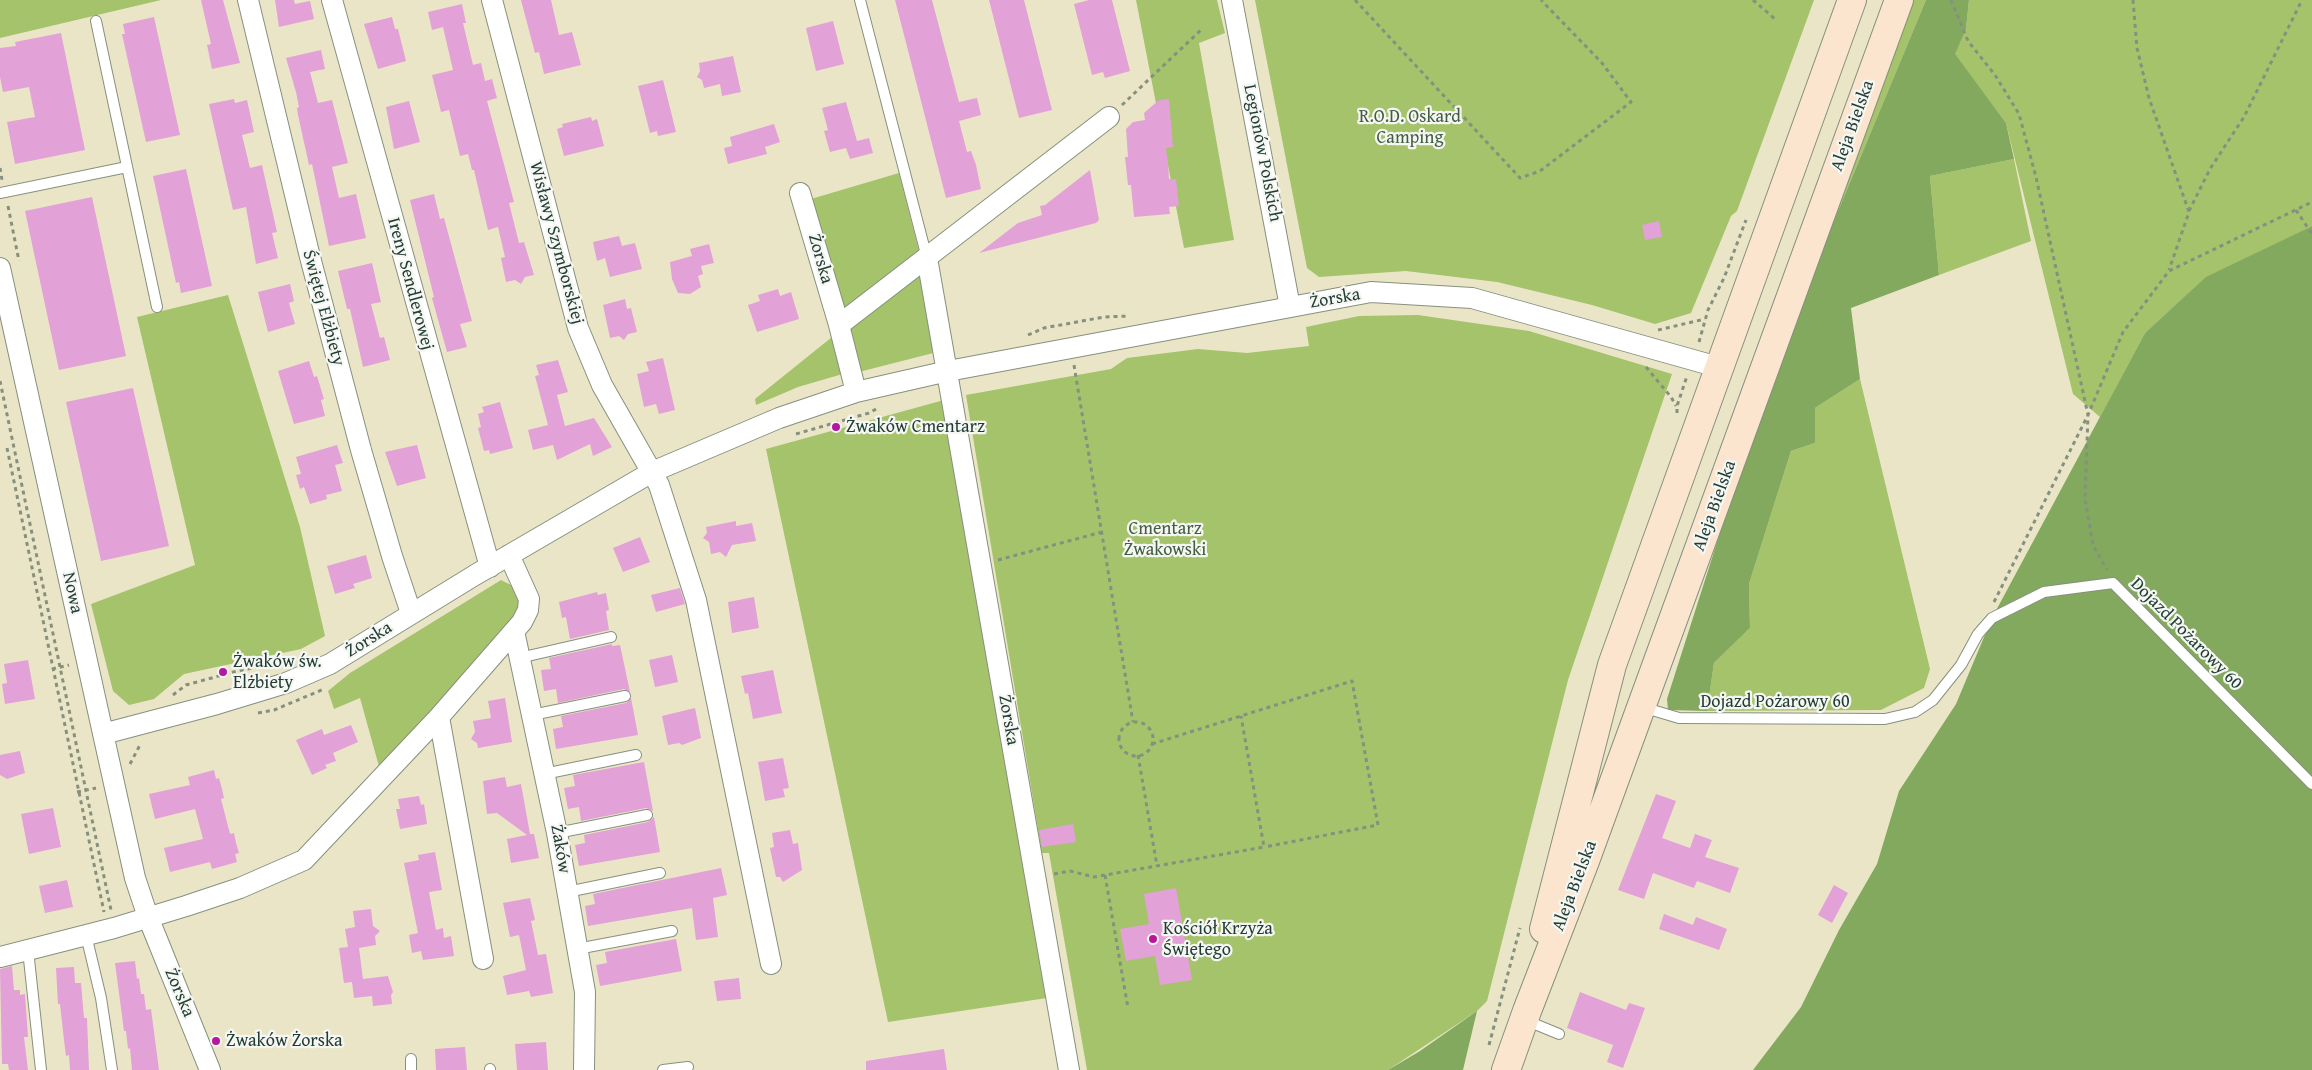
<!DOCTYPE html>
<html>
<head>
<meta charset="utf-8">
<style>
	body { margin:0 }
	canvas { display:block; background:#ebe5c7 }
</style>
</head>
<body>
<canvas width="2312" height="1070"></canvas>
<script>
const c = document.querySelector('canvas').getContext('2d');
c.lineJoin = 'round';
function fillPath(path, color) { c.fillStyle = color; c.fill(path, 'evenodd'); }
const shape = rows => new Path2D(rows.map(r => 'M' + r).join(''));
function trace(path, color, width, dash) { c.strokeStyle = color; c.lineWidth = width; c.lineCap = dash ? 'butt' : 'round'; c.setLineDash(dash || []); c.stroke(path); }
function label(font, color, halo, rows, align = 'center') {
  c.font = font + ' "Gentium Book Plus",serif'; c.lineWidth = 4.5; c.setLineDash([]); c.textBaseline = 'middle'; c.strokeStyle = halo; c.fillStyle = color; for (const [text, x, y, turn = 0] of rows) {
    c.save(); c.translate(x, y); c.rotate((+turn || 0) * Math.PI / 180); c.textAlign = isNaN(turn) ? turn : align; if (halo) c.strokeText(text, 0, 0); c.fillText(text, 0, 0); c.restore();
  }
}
fillPath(shape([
	[0,0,161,0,0,38],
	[1136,0,1217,0,1225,33,1199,43,1234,240,1184,248],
	[1255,0,1814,0,1737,211,1731,216,1691,313,1655,324,1592,305,1497,282,1406,271,1319,277,1307,268],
	[1908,0,1926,0,1773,367],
	[1969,0,2312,0,2312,226,2206,278,2145,333,2100,417,2073,394,2006,123,1954,54,1966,29],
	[2014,159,2031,241,1939,275,1930,176],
	[899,173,920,255,843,314,811,199],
	[924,267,941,351,855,373,845,328],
	[228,295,300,527,325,636,301,649,184,674,154,699,129,705,113,691,91,604,195,565,137,317],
	[1418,315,1529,331,1672,374,1568,680,1487,1001,1477,1011,1388,1070,1087,1070,1049,853,1042,853,966,395,1111,369,1127,358,1198,349,1247,353,1309,346,1306,327,1359,316],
	[837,333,846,373,798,387,756,405,755,399],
	[1860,379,1930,669,1924,688,1881,710,1707,711,1714,663,1750,628,1749,584,1791,451,1815,443,1815,408],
	[944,400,1047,998,888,1022,766,449],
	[501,580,511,585,519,595,521,608,513,625,380,770,360,698,334,709,328,691,350,673]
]), '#a4c36b');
fillPath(shape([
	[1926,0,1969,0,1966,29,1955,54,2006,123,2014,159,1930,176,1939,275,1851,308,1860,379,1815,408,1815,443,1791,451,1749,584,1750,628,1714,663,1707,711,1668,710,1667,699,1773,367],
	[2312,226,2312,1070,1753,1070,1801,1007,1839,930,1877,864,1899,791,1956,704,1992,618,2145,333,2206,277],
	[1477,1011,1463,1070,1388,1070,1420,1051]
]), '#83a95f');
fillPath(shape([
	[201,0,223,0,240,63,212,69,207,45,211,44],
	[275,0,294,0,295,4,310,1,314,19,279,27],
	[521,0,551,0,559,35,572,32,581,65,544,74,539,52,535,53],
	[895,0,932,0,959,102,977,98,981,115,959,121,967,152,971,151,976,165,981,189,946,198],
	[989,0,1024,0,1052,110,1019,118],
	[1089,0,1112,0,1130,71,1105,78,1103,72,1092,75,1074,4],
	[462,4,466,23,463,23,473,65,481,63,485,81,492,79,497,98,487,101,514,202,509,203,519,243,524,242,534,275,525,277,521,284,515,280,506,282,501,258,505,257,498,227,488,230,474,170,472,170,468,154,460,156,449,110,441,112,432,75,453,70,443,27,432,30,428,12],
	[154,17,180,135,146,142,122,34,125,34,123,24],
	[392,17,395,29,398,29,406,61,378,69,364,24],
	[833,21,844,64,816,71,806,28],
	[61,33,85,150,15,164,7,122,35,117,29,87,3,92,0,77,0,48,16,46,15,42],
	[321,50,325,69,310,72,318,103,332,100,348,163,332,167,339,198,356,194,366,238,329,246,312,164,309,165,298,115,297,108,299,107,296,92,286,58],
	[733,56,741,92,722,96,720,84,704,88,702,80,697,77,700,71,699,63],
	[663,80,676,132,658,136,657,131,650,133,638,86],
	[234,99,235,103,247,100,254,132,242,135,249,164,250,168,262,165,277,232,272,233,278,258,256,264,246,207,233,210,209,104],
	[1169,99,1173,147,1166,148,1168,163,1169,179,1176,179,1179,206,1169,207,1170,214,1134,217,1131,185,1128,185,1125,157,1128,157,1126,129,1133,122,1145,120,1144,113,1159,100],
	[409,101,420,142,394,149,386,107],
	[846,102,857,141,869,138,873,153,850,159,846,148,830,152,824,131,828,130,822,108],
	[591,117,592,121,597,119,604,146,564,156,557,129,563,127,562,124],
	[774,124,780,142,765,147,767,154,728,164,724,148,732,146,730,137],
	[186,169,212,286,181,293,179,282,176,283,153,176],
	[1090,170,1099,220,1096,223,979,253,1018,223,1042,215,1040,206,1045,205],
	[434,194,440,219,444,218,472,321,460,324,467,347,447,352,432,298,434,297,410,200],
	[92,197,126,356,59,370,25,211],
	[1659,221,1662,237,1645,240,1642,225],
	[619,236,622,246,635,243,642,269,610,277,605,258,597,261,593,242],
	[709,244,714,263,701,266,703,274,698,276,701,287,690,294,678,293,672,279,670,262,692,256,690,249],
	[372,263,381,302,371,304,380,338,384,337,390,360,363,367,350,309,347,309,338,271],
	[290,284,294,301,289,303,295,324,268,332,258,292],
	[778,289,780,296,791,292,799,319,757,332,748,305,760,301,758,295],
	[625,299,627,309,631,308,637,332,628,334,624,340,619,336,610,338,603,305],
	[663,358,675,410,659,414,656,404,644,407,637,374,649,371,646,362],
	[558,360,568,392,557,395,565,426,594,418,612,447,593,456,590,444,557,460,553,445,533,450,528,430,548,425,535,376,539,375,536,365],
	[309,361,314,377,317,376,324,399,321,400,325,416,294,424,278,371],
	[133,388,169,546,101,561,66,402],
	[500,402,513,448,490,454,489,450,484,451,478,428,481,427,478,414,484,412,482,407],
	[337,445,343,463,335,465,342,491,326,495,327,499,310,504,304,487,300,489,296,475,301,474,296,457],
	[417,445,426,478,397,486,385,452],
	[736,521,736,526,752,523,756,541,732,545,726,557,720,552,711,554,709,542,703,538,707,533,706,527],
	[640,537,650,562,623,572,613,548],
	[366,555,372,578,353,584,355,588,335,594,327,566],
	[680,588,685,604,656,612,651,595],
	[597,592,598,595,606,593,609,610,606,611,609,630,570,639,566,617,562,618,559,602],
	[754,597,759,628,732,633,728,602],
	[612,644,612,646,620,645,630,692,624,689,558,703,556,689,544,691,541,670,551,669,549,658],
	[672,655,678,682,655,687,649,660],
	[28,660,35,699,5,704,2,684,7,683,4,664],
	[773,670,782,713,753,719,748,693,745,694,741,676],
	[505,698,512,742,478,748,477,743,471,739,475,732,473,721,491,718,488,701],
	[631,698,638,735,556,749,553,729,563,727,561,716,626,703],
	[695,708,701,738,682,745,679,743,668,745,662,716],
	[351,725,358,742,333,753,336,761,325,765,327,768,312,775,296,740,322,729,324,735],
	[20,751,25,773,7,779,0,775,0,755],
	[783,758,789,788,783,789,785,797,765,801,758,762],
	[644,762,653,811,646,808,581,821,579,807,568,809,564,788,575,786,573,775],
	[214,770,216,779,219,778,222,789,224,798,221,799,230,834,234,833,236,843,239,853,235,854,237,862,212,869,210,862,170,872,164,848,203,839,195,809,155,819,149,794,190,785,188,777],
	[505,777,507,787,521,784,530,834,534,834,539,858,511,863,507,839,527,835,497,813,487,814,483,781],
	[1656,794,1676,801,1662,838,1690,848,1695,834,1712,840,1705,857,1739,868,1730,893,1697,881,1694,888,1653,873,1644,899,1618,890],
	[419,796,421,805,424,804,427,824,400,829,396,809,400,809,398,799],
	[53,808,61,847,29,854,21,814],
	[654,817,660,852,579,866,575,845,585,843,584,835,648,822],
	[1073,824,1076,842,1042,847,1039,830],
	[790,830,793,844,798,843,802,870,783,882,780,877,776,877,770,848,774,847,772,833],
	[435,852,442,890,429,892,436,930,443,928,444,938,451,936,454,956,423,960,421,951,412,953,409,935,418,933,404,863,419,860,418,855],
	[721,868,727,895,713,898,718,937,696,940,692,908,588,926,585,906,595,904,593,894],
	[67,880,73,907,45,913,39,886],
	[1834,885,1848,893,1832,923,1818,915],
	[1176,888,1192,980,1160,985,1155,956,1126,961,1120,929,1149,924,1144,894],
	[530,898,535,920,531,921,538,955,546,954,553,993,531,997,529,991,507,995,503,976,526,970,519,935,510,937,503,903],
	[371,909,373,926,380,931,375,936,376,945,359,948,363,979,388,976,393,992,391,995,392,1004,373,1006,372,996,354,998,352,982,344,983,339,948,348,947,345,929,355,927,353,911],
	[1664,914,1693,925,1696,917,1727,929,1719,950,1659,929],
	[676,939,682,971,600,986,596,965,607,963,605,952],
	[135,961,137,979,139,978,141,994,144,994,146,1010,151,1009,159,1070,132,1070,130,1048,128,1049,126,1031,124,1031,115,963],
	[12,966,14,990,20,990,20,995,25,994,28,1037,24,1037,28,1070,9,1070,8,1064,2,1064,0,969],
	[74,967,75,983,81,983,84,1018,87,1018,89,1070,70,1070,69,1055,66,1056,64,1040,60,1004,58,1004,56,968],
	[739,978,741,999,717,1001,714,981],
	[1580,992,1626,1010,1629,1003,1645,1008,1623,1068,1607,1062,1613,1045,1567,1028],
	[546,1042,548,1070,517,1070,515,1044],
	[465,1047,467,1070,436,1070,435,1049],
	[944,1049,947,1070,866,1070,866,1061]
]), '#e2a1d7');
const lane = shape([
	[860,0,927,258],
	[96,21,157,307],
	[0,193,127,167],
	[519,658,611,637],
	[1642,707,1679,718,1885,719,1915,712,1933,700,1961,665,1978,634,1992,618,2044,592,2113,583,2312,784],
	[532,715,625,696],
	[544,774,636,755],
	[557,833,647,815],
	[567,892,660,873],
	[86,935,101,998,112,1070],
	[577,949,672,931],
	[28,950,41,1070],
	[1525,1020,1559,1034],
	[411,1059,411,1070],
	[490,1069,490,1070],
	[663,1070,688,1067]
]);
const street = shape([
	[248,0,310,257,361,450,392,556,411,613],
	[332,0,490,567],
	[492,0,578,328,602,385,659,485,696,600,771,964],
	[1232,0,1290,307],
	[800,193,839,325,856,392],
	[927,258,1069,1070],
	[0,268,135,878,148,917,210,1070],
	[839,325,1109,117],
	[514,631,557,833,585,992,584,1070],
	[439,717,483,959],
	[103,734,217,704,286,683,330,664,475,575,652,472,779,418,856,392,948,371,1371,292,1472,298,1718,367],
	[0,957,114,928,186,906,240,888,304,860,439,717,522,622,528,610,529,599,509,555]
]);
const secondary = shape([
	[1544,929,1612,665,1852,0],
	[1506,1070,1527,1011,1585,861,1899,0]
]);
trace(lane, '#85917e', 12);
trace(street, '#85917e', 22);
trace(secondary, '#85917e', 30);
trace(shape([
	[1355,0,1520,178,1540,171,1631,102,1602,63,1541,0],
	[1753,0,1775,19],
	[1951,0,1968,41,1995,75,2019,114,2036,177,2088,415,2085,499,2093,545,2107,570],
	[2133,0,2137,48,2149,98,2189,212,2169,270],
	[1122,105,1203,28],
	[0,168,2,180],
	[8,206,19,261],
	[2296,210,2312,234],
	[2189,211,2210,169,2244,117,2302,0],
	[1658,330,1705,319],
	[1028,335,1044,328,1104,317,1129,316],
	[1699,342,1708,310,1724,278,1746,220],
	[1074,365,1133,722],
	[1646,367,1671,397,1676,406],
	[0,381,111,910],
	[1677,413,1677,406,1687,376],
	[796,434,869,413,878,408],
	[7,448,104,912],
	[998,560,1102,532],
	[1994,602,2088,415,2123,332,2169,271,2312,202],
	[52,669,69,665],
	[173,695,186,685,237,671,283,662],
	[258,713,274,710,324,689],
	'1119 739a17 17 0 1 1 34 0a17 17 0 1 1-34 0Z',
	[1152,744,1352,681,1378,825,1264,847],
	[1138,755,1157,866],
	[130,764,141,743],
	[77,792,96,788],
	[1054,874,1070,871,1094,877,1264,847,1241,716],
	[1105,875,1128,1008],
	[1489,1045,1520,928]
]), '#85917e', 3, [4, 4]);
trace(lane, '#fff', 10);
trace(street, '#fff', 20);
trace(secondary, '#fbe5cf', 28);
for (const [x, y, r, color] of [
	[836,427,5,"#b5179e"],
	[223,672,5,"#b5179e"],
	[1153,939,5,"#b5179e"],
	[216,1041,5,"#b5179e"]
]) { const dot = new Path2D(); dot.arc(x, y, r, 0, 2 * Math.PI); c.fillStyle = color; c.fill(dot); trace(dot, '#f6f6f2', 2); }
label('18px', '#405e42', '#f6f6f2', [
	["R.O.D. Oskard",1410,117],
	["Camping",1410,138],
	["Cmentarz",1165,529],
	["Żwakowski",1165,550]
]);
label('18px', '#1f3d34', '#f6f6f2', [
	["Aleja Bielska",1853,126,-70],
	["Legionów Polskich",1262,153,79],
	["Wisławy Szymborskiej",556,243,75],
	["Żorska",820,259,74],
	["Ireny Sendlerowej",410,284,75],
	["Żorska",1335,299,-10],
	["Świętej Elżbiety",323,308,75],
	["Aleja Bielska",1715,506,-70],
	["Nowa",72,593,78],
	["Dojazd Pożarowy 60",2186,634,45],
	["Żorska",369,640,-32],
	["Dojazd Pożarowy 60",1775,702],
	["Żorska",1008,720,80],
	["Żaków",560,849,80],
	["Aleja Bielska",1575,886,-69],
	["Żorska",179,993,67]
]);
label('18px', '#1f3d34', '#f6f6f2', [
	["Żwaków Cmentarz",846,427],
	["Żwaków św.",233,662],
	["Elżbiety",233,683],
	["Kościół Krzyża",1163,929],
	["Świętego",1163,950],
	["Żwaków Żorska",226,1041]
], 'left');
</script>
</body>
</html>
